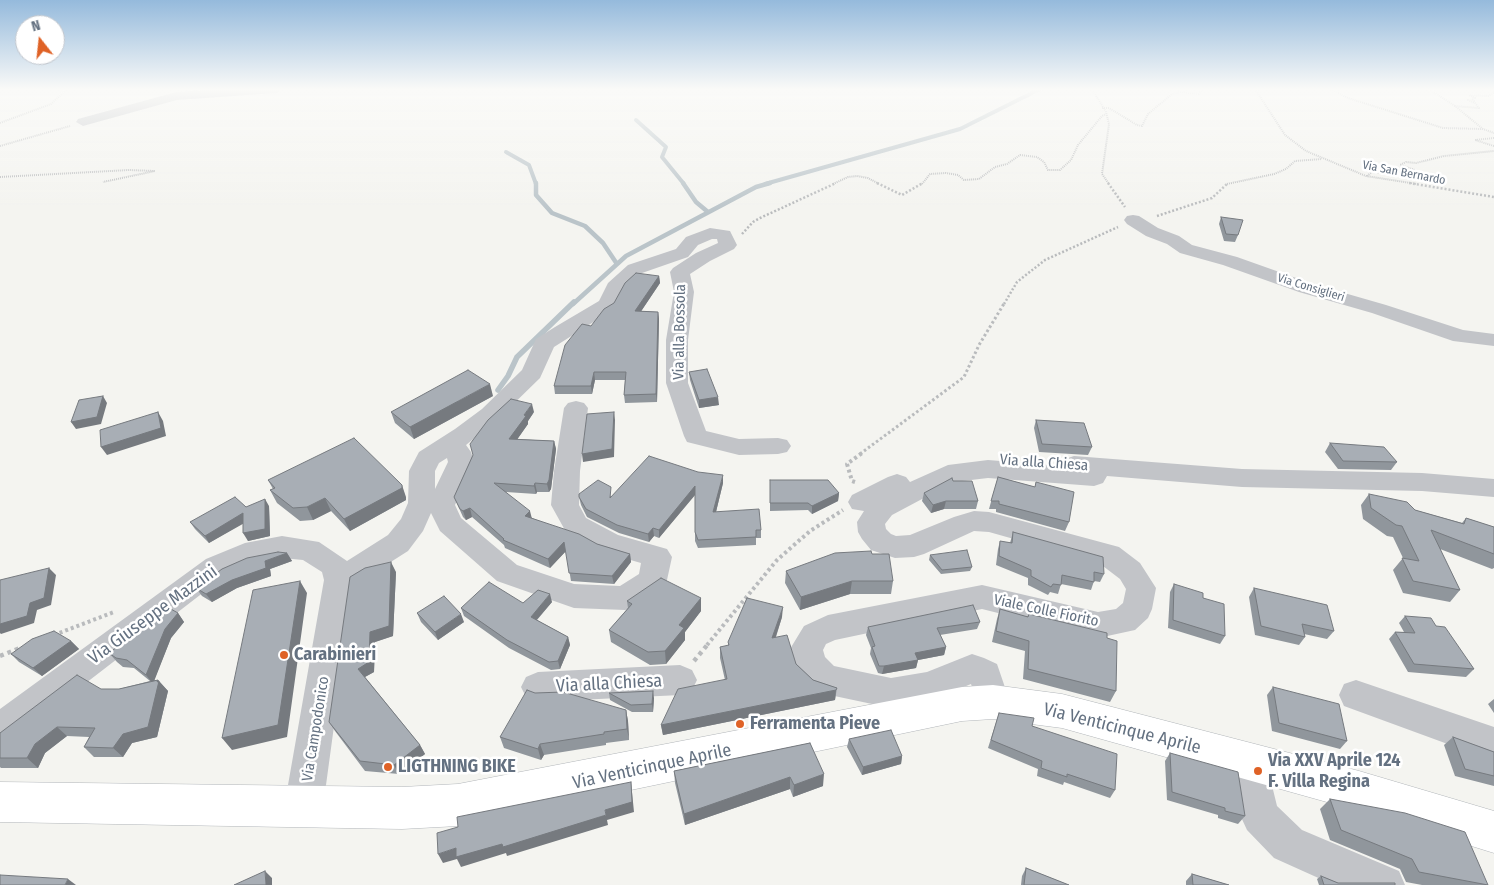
<!DOCTYPE html>
<html>
<head>
<meta charset="utf-8">
<style>
	body { margin:0 }
	#map { position:relative; width:1494px; height:885px; overflow:hidden; background:#f4f4f0; font-family:"Fira Sans Condensed",sans-serif }
	canvas { display:block }
	.north { position:absolute; left:15px; top:15px; width:50px; height:50px; box-sizing:border-box; background:#fff; border:1px solid #c1c6cd; border-radius:50%; rotate:344deg; font-size:14px; font-weight:700; line-height:20px; text-align:center; color:#647181 }
	.north::after { content:''; display:block; margin:auto; width:18px; height:22px; background:#df6226; clip-path:polygon(50% 0,100% 100%,50% 72%,0 100%) }
</style>
</head>
<body>
<div id="map">
<canvas width="1494" height="885"></canvas>
<div class="north">N</div>
</div>
<script>
const c = document.querySelector('canvas').getContext('2d');
c.lineJoin = 'round';
const shape = rows => new Path2D(rows.map(r => 'M' + r).join(''));
function trace(path, color, width, dash) { c.strokeStyle = color; c.lineWidth = width; c.lineCap = dash ? 'butt' : 'round'; c.setLineDash(dash || []); c.stroke(path); }
function fillPath(path, color) { c.fillStyle = color; c.fill(path, 'evenodd'); }
function label(font, color, halo, rows, align = 'center') {
  c.font = font + ' "Fira Sans Condensed",sans-serif'; c.lineWidth = 5; c.setLineDash([]); c.textBaseline = 'middle'; c.strokeStyle = halo; c.fillStyle = color; for (const [text, x, y, turn = 0] of rows) {
    c.save(); c.translate(x, y); c.rotate((+turn || 0) * Math.PI / 180); c.textAlign = isNaN(turn) ? turn : align; if (halo) c.strokeText(text, 0, 0); c.fillText(text, 0, 0); c.restore();
  }
}
trace(shape([
	[636,120,666,147,662,157,684,184],
	[506,152,529,165,536,184],
	[765,184,960,129,1040,89]
]), '#bac4c9', 4);
trace(shape([
	[536,183,536,195,552,213,585,226,603,243,617,264],
	[683,183,696,202,708,212],
	[573,304,626,256,756,187,770,183]
]), '#bac4c9', 4.5);
trace(shape([
	[498,390,508,376,517,357,574,302]
]), '#bac4c9', 5.5);
const primary = shape([
	[993,685,1062,694,1359,771,1494,811,1494,853,1359,811,1062,728,993,719,962,721,458,826,402,829,0,822,0,782,402,787,458,784,962,687,993,685]
]);
trace(primary, '#b2b6ba', 1);
trace(shape([
	[1092,89,1106,112,1109,124,1102,174,1109,184],
	[1255,89,1285,135,1306,151,1366,176,1417,184],
	[1331,89,1348,98,1443,128,1483,129],
	[1429,89,1455,106],
	[1493,89,1494,91],
	[1494,93,1488,96,1469,95,1475,98,1472,99,1474,101,1468,100,1475,103,1479,108,1455,106,1483,129,1494,133],
	[1102,108,1109,108,1137,125,1142,126,1148,114,1172,94,1181,92,1199,94,1201,91,1198,91,1201,89],
	[0,123,51,104,67,89],
	[1494,138,1475,140,1494,146],
	[0,146,70,126],
	[1367,176,1372,172,1392,174,1415,170,1400,165,1406,162,1416,163,1444,156,1494,151],
	[0,177,129,170,155,171,103,182],
	[833,184,848,177,857,176,868,178,879,184],
	[922,184,930,174,946,173,958,175,964,180,979,179,995,167,1007,164,1020,155,1037,157,1044,162,1048,170,1060,170,1071,160,1078,145,1102,116,1106,114],
	[1227,184,1274,174,1286,169,1295,161,1322,159]
]), '#b9bbbd', 2, [1, 1]);
trace(shape([
	[877,183,902,195,923,183],
	[1108,183,1125,207],
	[1409,183,1494,197],
	[1157,216,1212,198,1228,183],
	[742,234,753,222,760,218,836,183],
	[1004,304,1017,282,1045,260,1118,227]
]), '#b9bbbd', 2.5, [2, 2]);
trace(shape([
	[860,454,964,377,979,345,1005,302]
]), '#b9bbbd', 3, [2.5, 2.5]);
trace(shape([
	[855,482,852,481,847,464,862,453],
	[54,635,114,612],
	[707,645,777,560,810,531,843,510]
]), '#b9bbbd', 4, [3, 3]);
trace(shape([
	[0,656,20,648],
	[694,661,708,644]
]), '#b9bbbd', 4.5, [4, 4]);
fillPath(shape([
	[216,89,283,89,277,93,177,100,83,126,76,122,78,119,176,92,216,89],
	[1133,215,1139,216,1158,228,1179,236,1192,245,1237,257,1313,284,1386,305,1463,330,1494,334,1494,346,1453,341,1372,313,1299,292,1223,265,1180,253,1167,244,1146,236,1127,224,1124,220,1127,216,1133,215],
	[710,228,730,231,737,245,734,249,710,261,690,274,694,292,688,340,688,383,706,431,739,439,778,438,787,440,791,446,787,452,778,454,739,455,687,442,684,436,666,383,666,340,674,292,670,272,673,268,696,253,718,243,717,239,712,239,698,245,688,257,642,273,624,289,614,309,554,347,540,378,498,419,466,445,471,452,474,462,455,505,461,518,517,565,574,584,620,586,639,574,641,563,599,551,566,532,551,505,554,471,564,408,568,403,576,401,584,403,588,408,580,471,579,505,586,518,618,535,667,549,672,557,667,580,663,588,636,607,625,610,574,608,497,581,440,531,431,513,423,531,408,551,353,586,326,785,313,820,300,826,287,820,281,807,288,785,324,580,322,572,303,560,282,558,251,564,226,575,12,740,0,745,0,709,206,559,245,543,282,536,319,542,347,561,388,535,401,519,408,503,409,471,419,452,455,429,482,409,522,370,536,339,555,327,599,301,608,283,628,265,676,249,686,237,710,228],
	[447,458,448,462,435,489,435,471,439,463,447,458],
	[1074,456,1242,469,1422,473,1494,479,1494,497,1422,491,1242,487,1107,476,1103,483,1094,486,988,478,954,482,892,515,885,524,886,529,891,534,896,536,910,535,954,517,974,511,989,512,1119,547,1140,563,1156,588,1152,609,1148,618,1135,630,1098,638,982,609,835,640,826,644,823,650,825,657,834,666,891,678,927,672,972,654,984,658,997,664,1010,702,1005,713,993,717,981,713,971,684,929,701,891,708,825,694,813,689,799,675,790,649,804,626,828,615,982,585,1098,612,1116,609,1123,603,1126,589,1120,579,1099,563,989,532,974,531,924,554,914,557,895,558,871,550,862,539,858,532,857,522,864,511,852,509,848,502,852,495,888,477,897,474,906,477,910,482,948,465,988,460,1061,466,1065,459,1074,456],
	[680,665,692,670,697,680,692,690,680,695,538,702,526,697,521,687,526,677,538,672,680,665],
	[1356,680,1494,727,1494,761,1344,706,1339,695,1344,684,1356,680],
	[1248,744,1261,749,1266,761,1277,806,1302,830,1399,871,1405,885,1334,885,1274,858,1247,830,1241,817,1230,761,1235,749,1248,744]
]), '#c2c4c8');
fillPath(primary, '#fff');
fillPath(shape([
	[1221,217,1238,235,1235,242,1224,241,1219,224],
	[659,276,660,283,641,311,658,312,659,319,657,402,625,403,624,395,625,380,595,380,592,394,555,394,554,386,591,326],
	[689,372,719,405,699,408,690,380],
	[493,396,414,439,395,423,391,412],
	[534,412,528,421,528,424,517,439,554,441,556,449,551,489,549,492,537,492,536,494,506,492,532,518,597,544,630,554,631,562,614,584,571,581,566,551,550,568,505,548,504,545,472,517,466,520,463,517,454,497,473,455],
	[1036,420,1092,447,1088,455,1039,452,1034,428],
	[1330,443,1397,462,1391,470,1338,469,1325,452],
	[998,477,1035,487,1036,482,1069,522,1065,531,996,512,996,509,989,509],
	[268,480,406,497,406,500,350,531,331,511,313,520,300,521,277,503,270,490,273,489],
	[770,480,839,493,838,501,812,514,808,510,770,511],
	[953,481,978,501,976,509,944,509,931,513,922,501,924,493],
	[723,483,716,512,761,530,761,538,756,538,756,545,698,548,695,541,695,494,659,538,654,536,649,542,619,533,587,517,581,505,579,497,612,496],
	[1369,494,1415,510,1462,523,1466,518,1494,527,1494,568,1492,569,1440,549,1460,590,1450,602,1403,593,1393,570,1403,558,1393,537,1387,536,1363,519,1361,505],
	[269,506,270,536,248,541,243,523,209,543,195,529,190,522,246,507],
	[1013,532,1104,574,1100,582,1094,581,1091,590,1061,584,1058,594,1050,592,1048,595,1028,585,1028,578,996,565,998,549,1000,541,1010,543],
	[287,553,292,561,270,569,271,576,237,588,212,602,202,596,196,588],
	[872,554,893,581,891,594,850,594,800,610,785,583,786,571],
	[930,555,972,567,970,571,941,574,929,560],
	[396,572,393,636,375,642,374,672,365,677,420,745,425,754,399,774,365,771,335,731,329,722],
	[1174,584,1203,598,1225,636,1220,644,1168,628,1170,592],
	[1254,588,1334,631,1327,639,1304,634,1305,637,1299,645,1255,635,1249,597],
	[701,598,701,611,685,632,685,640,666,664,650,665,611,642,609,630,628,608,627,601],
	[552,602,537,620,568,637,570,645,560,669,551,670,509,648,464,616,461,608,523,603],
	[1000,609,1027,617,1029,614,1107,638,1116,691,1110,702,1023,679,1025,651,992,642,997,619],
	[178,613,184,622,171,638,154,680,158,680,168,691,157,737,132,743,123,757,94,757,84,747,89,737,67,736,45,753,38,768,1,768,0,767,0,733,101,689,119,689,150,681,134,668,123,667,117,662,109,653],
	[417,613,464,622,438,640,421,622],
	[1405,616,1436,626,1474,669,1466,677,1408,672,1389,639,1395,632,1404,632,1399,623],
	[782,617,776,637,796,664,813,680,837,688,835,700,663,735,661,725,725,680,720,658,720,647,728,646,728,642],
	[980,622,977,629,940,635,946,647,944,655,918,660,916,668,882,674,878,673,870,654,871,648,866,635,868,627],
	[71,641,79,649,42,676,19,662,11,654],
	[1273,687,1347,741,1340,749,1272,731,1267,695],
	[535,693,626,710,628,721,629,740,606,743,606,745,544,755,541,760,504,748,500,737],
	[609,693,654,698,653,712,632,712,610,700],
	[1494,699,1494,713,1488,704],
	[999,713,1032,726,1115,790,1110,798,1064,782,1063,785,1037,776,1038,769,988,748],
	[1453,737,1494,752,1494,786,1455,776,1444,745],
	[849,739,902,756,901,764,862,775,847,747],
	[810,743,823,786,793,797,790,789,685,825,675,783,674,771],
	[1170,753,1245,816,1238,824,1218,818,1218,815,1167,800,1165,761],
	[1330,799,1488,885,1422,885,1406,882,1400,869,1330,840,1320,809],
	[1026,868,1069,885,1021,885,1022,876],
	[1192,874,1229,885,1186,885,1186,881],
	[1321,876,1338,883,1395,885,1319,885,1317,879]
]), '#90969c');
fillPath(shape([
	[659,276,660,283,636,319,635,311],
	[658,312,659,319,657,402,656,394],
	[594,372,595,380,592,394,591,386],
	[490,384,493,396,414,439,410,427],
	[103,396,107,403,101,424,76,429,71,422],
	[718,397,719,405,699,408,699,400],
	[532,404,534,412,528,421,528,424,512,447,509,439,524,415],
	[158,412,163,421,166,436,107,455,101,447],
	[614,412,615,420,614,457,583,462,582,454],
	[554,441,556,449,551,489,549,492,547,484],
	[723,475,723,483,714,520,713,512],
	[535,483,537,492,536,494,534,486],
	[402,485,406,497,406,500,350,531,344,519],
	[695,486,696,494,659,538,659,530],
	[839,493,838,501,812,514,812,506],
	[325,498,331,511,313,520,307,507],
	[265,499,269,506,270,536,248,541,243,533],
	[946,501,944,509,931,513,933,505],
	[470,508,472,517,466,520,463,511],
	[530,511,532,519,525,516],
	[243,513,248,521,209,543,205,536],
	[653,528,654,536,649,542,648,534],
	[564,542,566,551,550,568,548,559],
	[287,553,292,561,270,569,271,576,237,588,212,602,206,594,265,561],
	[630,554,631,562,614,584,612,576],
	[391,562,396,572,393,636,375,642,374,672,363,678,358,669,370,632],
	[49,568,56,575,51,605,37,610,34,623,1,634,0,633,0,624,30,603],
	[300,581,307,593,287,737,232,750,222,738],
	[852,581,850,594,800,610,801,597],
	[550,594,552,602,533,624,531,617],
	[701,598,701,611,685,632,685,640,666,664,665,651,679,625],
	[783,607,782,617,772,648,772,638],
	[178,613,184,622,171,638,153,684,146,675,165,629],
	[461,614,464,622,438,640,435,632],
	[568,637,570,645,560,669,558,661],
	[71,641,79,649,42,676,33,668],
	[946,647,944,655,913,661,915,653],
	[918,660,916,668,882,674,884,666],
	[158,680,168,691,157,737,132,743,123,757,113,748,157,682],
	[836,690,835,700,663,735,661,725],
	[653,691,654,698,653,712,652,704],
	[626,710,628,721,629,740,627,729],
	[57,727,67,736,45,753,38,768,27,758,35,744],
	[540,744,544,755,541,760,538,749],
	[420,745,425,754,399,774,394,765],
	[902,756,901,764,862,775,863,767],
	[824,774,823,786,793,797,794,785],
	[790,777,790,789,685,825,684,814],
	[631,782,634,812,607,820,605,810],
	[606,815,608,825,507,856,506,853,461,867,457,859,443,863,438,854,456,848,502,844],
	[265,871,272,878,272,885,266,885],
	[68,879,76,885,65,885]
]), '#767a7f');
const building = shape([
	[1221,217,1243,220,1238,235,1226,234,1221,217],
	[636,273,659,276,635,311,658,312,656,394,624,395,626,372,594,372,591,386,554,386,565,345,582,324,591,326,604,309,614,303,625,283,636,273],
	[707,369,718,397,699,400,689,372,707,369],
	[468,370,490,384,410,427,391,412,468,370],
	[103,396,97,417,71,422,79,400,103,396],
	[511,399,532,404,524,415,526,416,509,439,554,441,549,480,547,484,535,483,534,486,494,483,530,511,525,516,579,534,597,544,630,554,612,576,569,573,564,542,548,559,503,540,504,539,470,508,463,511,460,509,454,497,473,455,470,444,488,420,511,399],
	[158,412,161,428,101,447,100,430,158,412],
	[614,412,612,449,582,454,587,414,614,412],
	[1036,420,1084,423,1092,447,1042,444,1036,420],
	[354,438,402,485,402,488,344,519,325,498,307,507,293,508,270,490,275,488,268,480,354,438],
	[1330,443,1384,447,1397,462,1343,461,1330,443],
	[649,456,698,472,723,475,713,512,759,509,761,530,756,530,756,537,698,540,695,532,695,486,659,530,653,528,648,534,617,525,586,509,579,497,579,494,598,480,611,487,610,498,649,456],
	[998,477,1035,487,1036,482,1074,492,1069,522,999,504,999,501,991,501,998,477],
	[952,478,953,481,972,481,978,501,946,501,933,505,924,493,952,478],
	[770,480,828,480,839,493,812,506,808,503,770,503,770,480],
	[1369,494,1407,502,1415,510,1464,524,1466,518,1494,527,1494,554,1431,530,1460,590,1413,581,1402,558,1419,561,1402,526,1396,525,1371,508,1369,494],
	[235,497,246,507,265,499,265,529,243,533,243,513,205,536,190,522,235,497],
	[1013,532,1103,557,1104,574,1094,572,1094,582,1062,575,1061,585,1053,584,1051,587,1031,576,1031,570,999,556,1000,541,1012,543,1013,532],
	[967,550,972,567,942,570,930,555,967,550],
	[871,551,872,554,889,554,893,581,852,581,801,597,786,571,835,553,871,551],
	[278,552,287,553,265,561,266,568,232,580,206,594,196,588,222,569,247,558,278,552],
	[391,562,389,626,370,632,369,662,358,669,420,745,394,765,360,761,329,722,350,577,365,568,391,562],
	[49,568,44,598,30,603,27,616,0,624,0,580,49,568],
	[661,578,701,598,679,625,684,628,665,651,648,652,609,630,632,604,627,601,661,578],
	[300,581,278,725,222,738,253,590,300,581],
	[489,582,523,603,538,590,550,594,531,617,568,637,558,661,549,662,507,640,461,608,489,582],
	[1174,584,1203,593,1203,598,1224,604,1225,636,1173,620,1174,584],
	[1254,588,1327,605,1334,631,1302,624,1305,637,1261,626,1254,588],
	[444,596,461,614,435,632,417,613,444,596],
	[747,598,783,607,772,638,787,635,796,664,813,680,837,688,836,690,661,725,678,689,727,679,720,647,729,645,728,642,747,598],
	[973,605,980,622,937,628,946,647,915,653,918,660,884,666,879,666,872,647,875,646,868,627,973,605],
	[169,608,178,613,165,629,146,675,127,660,116,658,109,653,169,608],
	[1000,609,1028,617,1029,614,1107,633,1107,638,1117,641,1116,691,1028,669,1029,641,996,631,1000,609],
	[1405,616,1431,618,1436,626,1445,627,1474,669,1414,664,1395,632,1415,633,1405,616],
	[54,631,71,641,33,668,11,654,32,639,54,631],
	[77,675,101,689,119,689,158,680,157,682,159,681,148,727,123,734,113,748,84,747,95,728,57,727,35,744,27,758,0,758,0,733,77,675],
	[1273,687,1339,704,1347,741,1279,723,1273,687],
	[527,690,535,693,563,692,626,710,627,729,604,732,604,734,540,744,538,749,500,737,527,690],
	[653,691,652,704,631,705,609,693,653,691],
	[999,713,1034,718,1032,726,1117,754,1115,790,1067,774,1067,777,1041,768,1042,761,991,740,999,713],
	[891,730,902,756,863,767,849,739,891,730],
	[1453,737,1494,752,1494,776,1465,769,1453,737],
	[810,743,824,774,794,785,790,777,684,814,674,771,810,743],
	[1170,753,1238,772,1245,816,1225,811,1225,808,1172,792,1170,753],
	[631,782,632,802,605,810,606,815,503,847,502,844,456,857,456,848,438,854,437,833,458,827,457,817,631,782],
	[1330,799,1405,813,1465,832,1488,885,1419,872,1412,859,1341,830,1330,799],
	[1026,868,1069,885,1024,885,1026,868],
	[265,871,266,885,234,885,265,871],
	[1192,874,1229,885,1193,885,1192,874],
	[0,875,68,879,65,885,0,885,0,875],
	[1321,876,1338,883,1395,883,1395,885,1324,885,1321,876]
]);
fillPath(building, '#a8aeb5');
trace(building, '#767a7f', 1);
const sky = c.createLinearGradient(0, 0, 0, 213);
sky.addColorStop(0, '#95badc');
sky.addColorStop(0.42, '#fafaf8');
sky.addColorStop(1, '#fafaf800');
c.fillStyle = sky;
c.fillRect(0, 0, 1494, 213);
for (const [x, y, r, color] of [
	[284,655,5,"#df6226"],
	[740,724,5,"#df6226"],
	[388,767,5,"#df6226"],
	[1258,771,5,"#df6226"]
]) { const dot = new Path2D(); dot.arc(x, y, r, 0, 2 * Math.PI); c.fillStyle = color; c.fill(dot); trace(dot, '#fff', 2); }
label('12px', '#647181', '#fff', [
	["Via San Bernardo",1404,173,11],
	["Via Consiglieri",1311,288,17]
]);
label('15px', '#647181', '#fff', [
	["Via alla Bossola",680,332,-89],
	["Via alla Chiesa",1044,463,4],
	["Viale Colle Fiorito",1046,611,12],
	["Via Campodonico",316,729,-81]
]);
label('18px', '#647181', '#fff', [
	["Via Giuseppe Mazzini",153,615,-36],
	["Via alla Chiesa",609,684,-3],
	["Via Venticinque Aprile",1122,729,14],
	["Via Venticinque Aprile",652,767,-12]
]);
label('bold 18px', '#647181', '#fff', [
	["Carabinieri",294,655],
	["Ferramenta Pieve",750,724],
	["Via XXV Aprile 124",1268,761],
	["F. Villa Regina",1268,782],
	["LIGTHNING BIKE",398,767]
], 'left');
</script>
</body>
</html>
